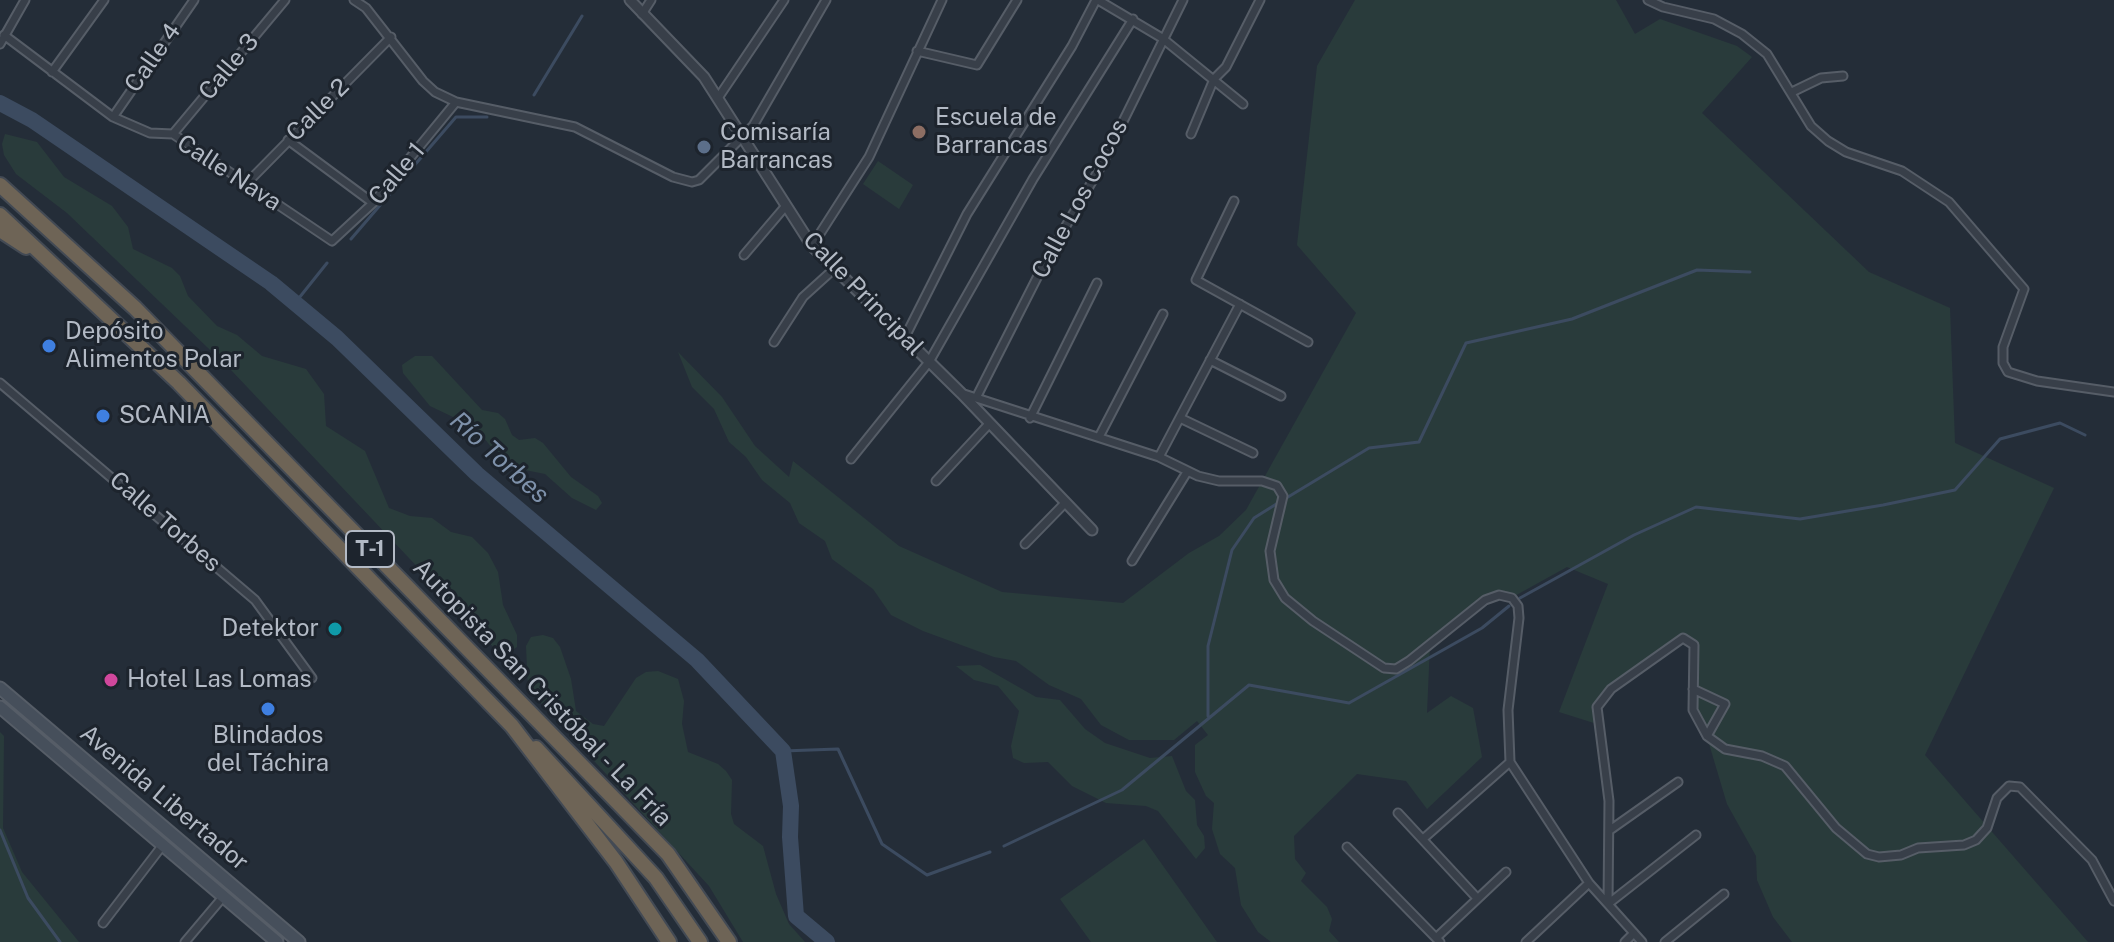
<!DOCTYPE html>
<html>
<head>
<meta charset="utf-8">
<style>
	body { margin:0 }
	canvas { display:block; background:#242d38 }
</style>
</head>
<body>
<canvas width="2114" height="942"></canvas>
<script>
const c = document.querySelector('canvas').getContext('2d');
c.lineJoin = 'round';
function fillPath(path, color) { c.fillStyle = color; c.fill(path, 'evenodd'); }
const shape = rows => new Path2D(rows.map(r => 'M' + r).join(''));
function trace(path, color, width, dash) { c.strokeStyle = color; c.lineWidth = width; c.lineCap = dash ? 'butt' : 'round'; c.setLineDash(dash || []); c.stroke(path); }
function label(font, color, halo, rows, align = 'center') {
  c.font = font + ' "Public Sans",sans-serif'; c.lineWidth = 6; c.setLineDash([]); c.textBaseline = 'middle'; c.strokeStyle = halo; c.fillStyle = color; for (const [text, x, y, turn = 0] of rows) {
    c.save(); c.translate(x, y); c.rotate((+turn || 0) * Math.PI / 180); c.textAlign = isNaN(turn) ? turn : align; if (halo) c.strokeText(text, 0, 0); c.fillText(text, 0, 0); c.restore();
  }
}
fillPath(shape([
	[1355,0,1616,0,1635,34,1660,19,1737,46,1752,57,1702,113,1869,272,1950,308,1955,443,2054,488,1925,755,2088,942,1792,942,1773,917,1757,880,1756,856,1727,804,1707,737,1692,711,1693,646,1679,639,1613,692,1598,707,1597,724,1559,712,1608,584,1567,567,1511,598,1499,596,1485,601,1430,644,1427,713,1451,696,1473,708,1482,757,1427,809,1406,781,1357,774,1294,836,1295,859,1306,873,1301,881,1327,907,1332,919,1329,931,1339,942,1271,942,1258,932,1241,905,1235,868,1220,854,1212,829,1214,803,1206,796,1195,772,1195,745,1208,735,1197,721,1174,740,1129,740,1101,725,1081,699,1049,685,1016,661,994,657,923,631,891,615,873,589,832,559,825,541,799,523,790,503,762,480,746,457,729,442,714,409,692,387,678,352,722,397,755,446,789,477,793,461,899,546,1002,592,1123,603,1189,553,1219,536,1246,510,1356,313,1297,245,1317,66],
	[5,134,37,142,64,177,112,206,128,227,133,249,172,268,180,276,188,296,217,326,237,335,262,356,306,369,324,394,326,426,365,451,389,508,410,516,432,518,451,532,472,537,488,553,498,572,503,605,517,635,517,647,508,653,497,651,231,370,67,213,16,174,4,155,2,144],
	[878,161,913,185,899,209,863,184],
	[415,356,432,356,482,410,498,413,505,419,512,435,519,440,535,438,543,443,571,477,598,496,602,503,596,510,572,498,545,474,520,469,492,448,476,428,430,406,403,373,402,365],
	[543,635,553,638,560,647,571,679,576,711,593,724,604,726,636,678,646,672,658,671,678,679,684,701,682,724,688,752,718,764,726,771,732,780,731,814,734,824,763,846,776,894,789,924,805,942,743,942,709,886,528,689,526,646,531,637],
	[980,665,1036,697,1060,700,1085,729,1105,743,1150,758,1172,756,1186,791,1195,800,1197,825,1204,836,1205,848,1196,859,1158,811,1146,806,1106,803,1072,786,1048,762,1024,763,1013,758,1011,746,1019,711,998,686,974,680,956,666],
	[0,732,4,736,3,828,22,872,79,942,0,942],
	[1144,839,1217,942,1091,942,1060,899]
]), '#293b3b');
trace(shape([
	[534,95,582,16],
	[351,239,456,117,487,117],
	[295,303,327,263],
	[1288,497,1369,448,1419,442,1466,343,1572,319,1697,270,1750,272],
	[1520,598,1634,535,1696,507,1800,519,1883,505,1955,490,2000,439,2060,423,2085,435],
	[1208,716,1208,646,1232,550,1254,518,1278,503],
	[783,751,838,749,882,844,927,875,990,852],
	[0,830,28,898,60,942],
	[1004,846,1122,790,1249,685,1349,703,1482,628,1509,606]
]), '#3c4b60', 3);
trace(shape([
	[0,103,32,120,271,283,337,338,477,474,697,660,783,751,791,806,790,837,796,916,827,942]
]), '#3c4b60', 16);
const minor = shape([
	[354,0,366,8,423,81,435,92,456,102,575,127,673,177,692,182,699,180,753,126,826,0],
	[1098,0,1162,38,1243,104],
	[1648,0,1663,7,1714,19,1742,34,1767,54,1811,126,1828,141,1846,152,1902,171,1949,202,2024,289,2003,347,2003,363,2008,372,2037,381,2114,392],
	[642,14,651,0],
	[4,35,113,117,150,133,173,134,332,241,373,203,456,102],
	[0,44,25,0],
	[917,51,977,65,1017,0],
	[52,72,104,0],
	[1792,92,1821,78,1843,76],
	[718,98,784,0],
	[113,117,194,0],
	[173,134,285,0],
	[1191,134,1214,79,1226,67,1260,0],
	[288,140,373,203],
	[246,184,391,37],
	[1234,201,1196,280,1308,342],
	[812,246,869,157,942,0],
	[744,255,784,208],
	[905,337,967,214,1072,46,1096,0],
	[774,342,803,297,835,268],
	[1210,360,1281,396],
	[0,383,255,600,312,678],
	[964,394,1159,457,1198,476,1219,481,1262,481,1277,486,1283,496,1270,551,1274,580,1285,598,1313,621,1384,668,1396,669,1409,661,1485,600,1499,595,1512,598,1518,606,1519,618,1508,710,1510,762,1589,883,1642,942],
	[976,398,1047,258,1100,168,1183,0],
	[1030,418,1097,283],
	[1180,418,1253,453],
	[1099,437,1163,314],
	[1159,457,1240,304],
	[851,459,929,362,1033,179,1133,19],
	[936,481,988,425],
	[1025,544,1064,504],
	[1132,561,1187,472],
	[1693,689,1725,704,1707,736],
	[1398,813,1476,897],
	[1610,830,1678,782],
	[1423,839,1510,762],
	[1347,847,1440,942],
	[1608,903,1609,801,1597,707,1611,689,1683,638,1694,645,1693,710,1707,736,1725,749,1762,756,1785,766,1836,828,1867,854,1879,857,1901,855,1918,848,1964,845,1976,840,1987,828,1997,798,2009,786,2020,787,2092,860,2114,901],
	[1608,904,1696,835],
	[103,923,162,846],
	[1436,938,1506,872],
	[185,942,223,897],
	[1526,942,1589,883],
	[1625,942,1634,933],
	[1665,942,1724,894]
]);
const tertiary = shape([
	[630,0,704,77,812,246,961,393,1092,530]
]);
const secondary = shape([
	[0,688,299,942],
	[0,707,277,942]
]);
const motorway = shape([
	[0,185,135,308,668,854,729,942],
	[0,215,179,383,512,726,616,862,669,942],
	[0,230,26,247],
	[536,748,656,878,700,942]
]);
trace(minor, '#565d67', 11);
trace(tertiary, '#565d67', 13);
trace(secondary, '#565d67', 15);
trace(motorway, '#434a54', 18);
trace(minor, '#383f49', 7);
trace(tertiary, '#383f49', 9);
trace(secondary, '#464f5b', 11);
trace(motorway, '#6e6456', 14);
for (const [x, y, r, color] of [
	[919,132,8,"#8d6e63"],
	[704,147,8,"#5c6f8a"],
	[49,346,8,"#3f7fe0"],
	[103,416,8,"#3f7fe0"],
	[335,629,8,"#0f9aa8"],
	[111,680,8,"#d1479c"],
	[268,709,8,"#3f7fe0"]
]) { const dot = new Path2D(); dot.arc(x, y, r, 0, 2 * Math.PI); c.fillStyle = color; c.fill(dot); trace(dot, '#1d242d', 3); }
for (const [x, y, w] of [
	[370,549,48]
]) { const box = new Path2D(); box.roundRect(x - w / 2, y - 18, w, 36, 6); c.fillStyle = '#1d242d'; c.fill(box); trace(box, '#b3bac5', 2); }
label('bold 22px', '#b3bac5', null, [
	["T-1",370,549]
]);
label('24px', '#b3bac5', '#1d242d', [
	["Calle 4",153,58,-55],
	["Calle 3",229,67,-50],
	["Calle 2",318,110,-45],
	["Calle Nava",229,173,33],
	["Calle 1",397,174,-50],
	["Calle Los Cocos",1080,199,-62],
	["Calle Principal",863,294,46],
	["Calle Torbes",165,522,41],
	["Autopista San Cristóbal - La Fría",542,693,46],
	["Avenida Libertador",164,798,40]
]);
label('24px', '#b3bac5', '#1d242d', [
	["Escuela de",935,118],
	["Barrancas",935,146],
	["Comisaría",720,133],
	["Barrancas",720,161],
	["Depósito",65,332],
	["Alimentos Polar",65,360],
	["SCANIA",119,416],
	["Detektor",319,629,"right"],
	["Hotel Las Lomas",127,680],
	["Blindados",268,736,"center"],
	["del Táchira",268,764,"center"]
], 'left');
label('italic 26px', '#7e91aa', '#1d242d', [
	["Río Torbes",499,458,42]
]);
</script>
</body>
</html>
